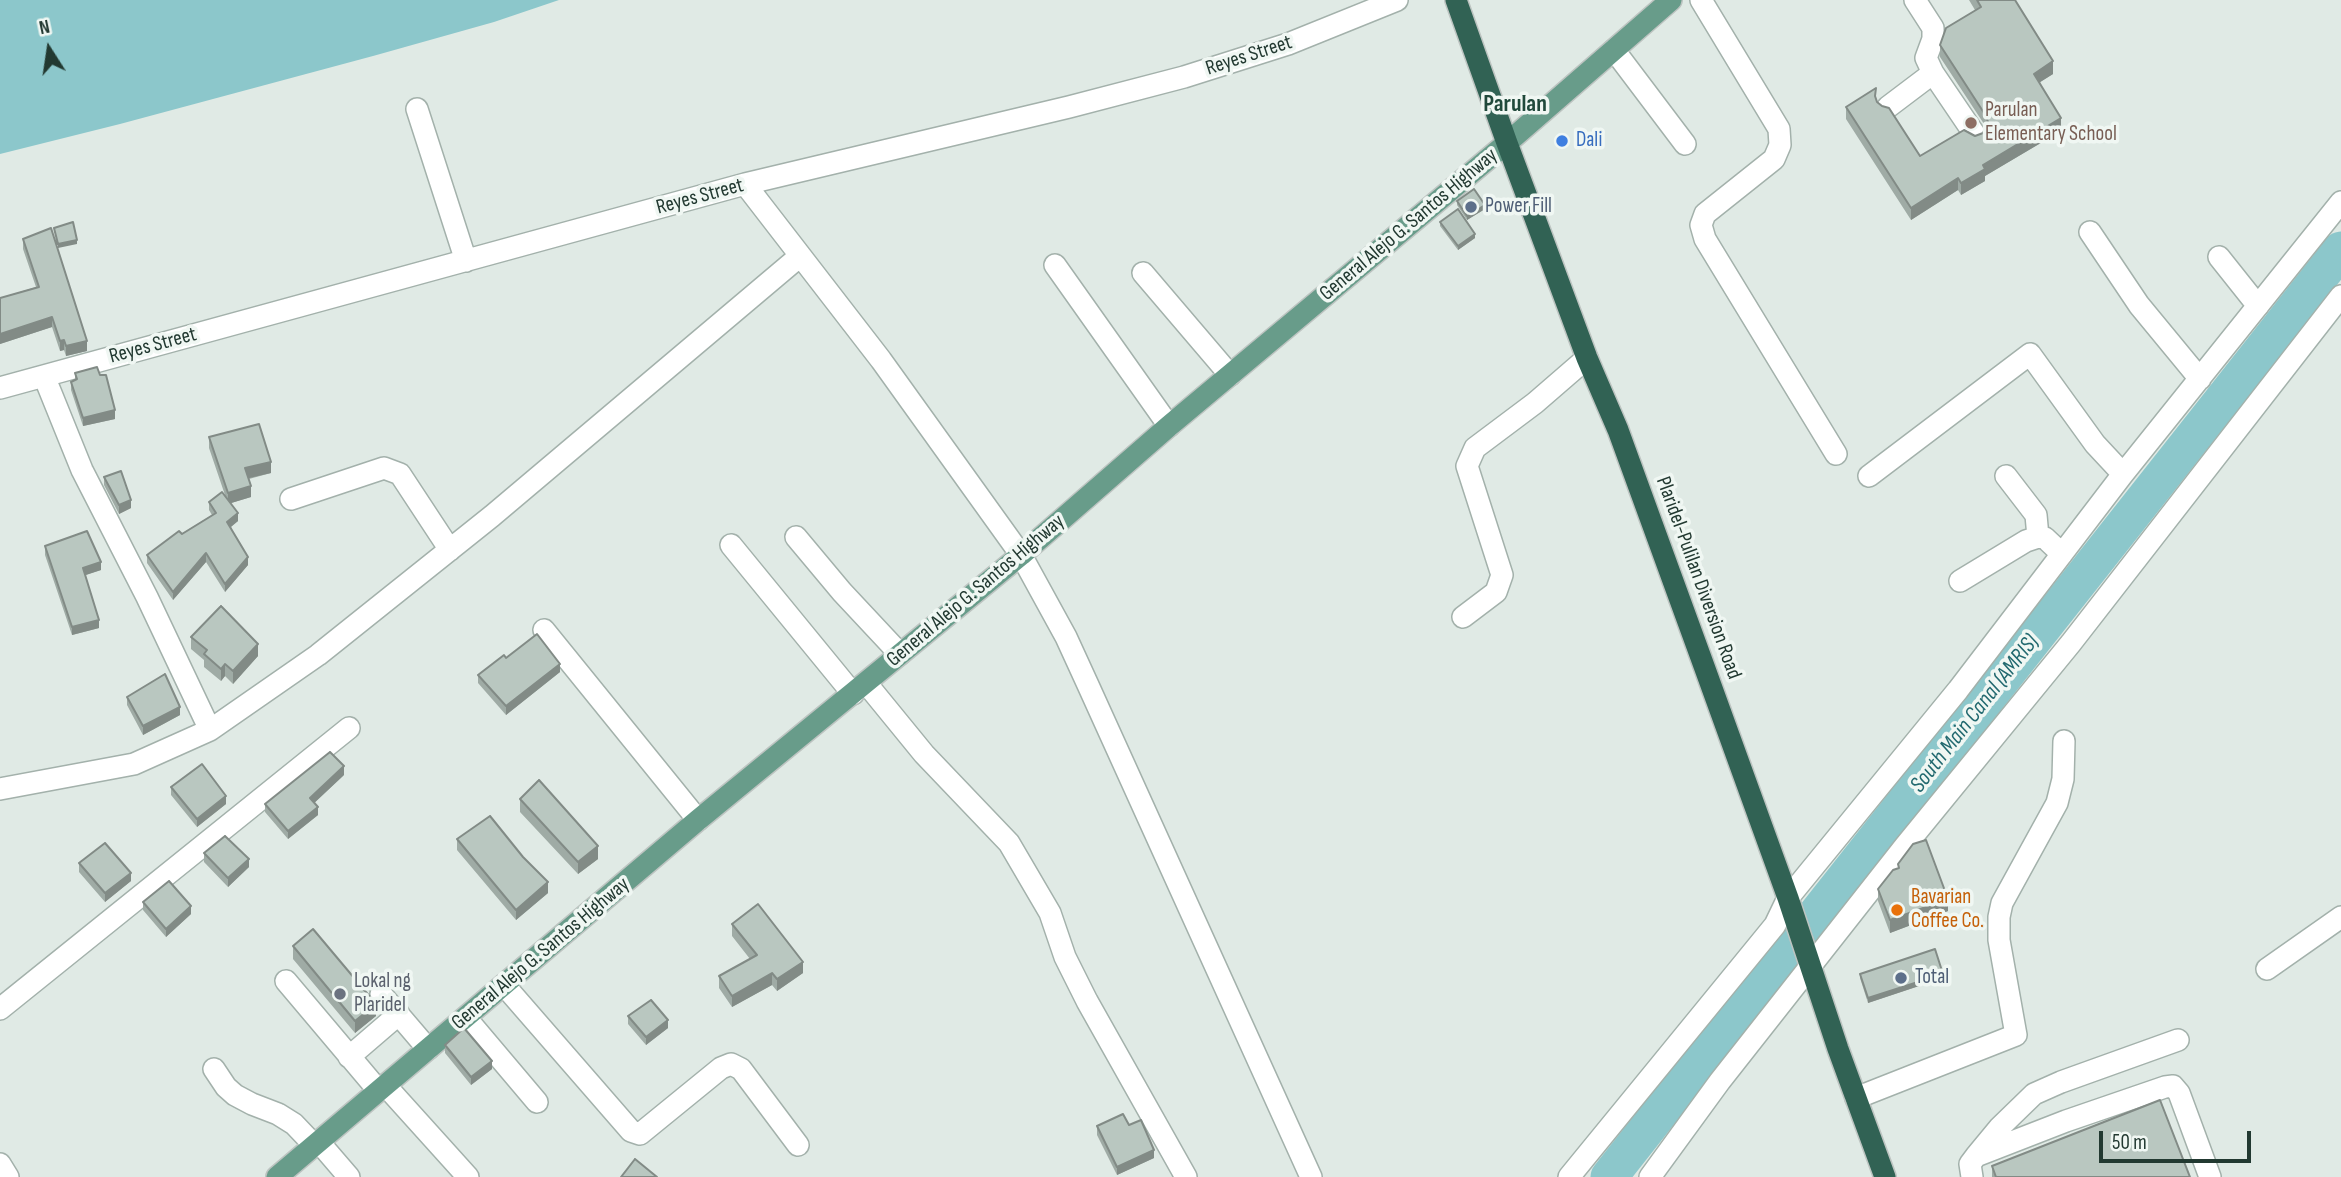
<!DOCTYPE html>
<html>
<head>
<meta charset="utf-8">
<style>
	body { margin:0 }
	#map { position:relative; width:2341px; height:1177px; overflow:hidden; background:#e0eae5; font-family:"Sofia Sans Condensed",sans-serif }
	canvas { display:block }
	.north { position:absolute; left:14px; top:14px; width:70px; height:70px; -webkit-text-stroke:5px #f0f7f3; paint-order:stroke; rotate:348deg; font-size:19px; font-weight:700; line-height:28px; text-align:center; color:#223931 }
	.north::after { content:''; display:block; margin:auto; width:24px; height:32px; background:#223931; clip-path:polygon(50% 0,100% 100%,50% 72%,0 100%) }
	.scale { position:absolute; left:2099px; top:1131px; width:152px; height:32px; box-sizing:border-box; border:4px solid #223931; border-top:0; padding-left:9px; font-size:21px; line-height:24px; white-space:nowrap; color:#223931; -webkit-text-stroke:5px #f0f7f3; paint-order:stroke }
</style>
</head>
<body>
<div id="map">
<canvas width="2341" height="1177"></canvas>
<div class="north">N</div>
<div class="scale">50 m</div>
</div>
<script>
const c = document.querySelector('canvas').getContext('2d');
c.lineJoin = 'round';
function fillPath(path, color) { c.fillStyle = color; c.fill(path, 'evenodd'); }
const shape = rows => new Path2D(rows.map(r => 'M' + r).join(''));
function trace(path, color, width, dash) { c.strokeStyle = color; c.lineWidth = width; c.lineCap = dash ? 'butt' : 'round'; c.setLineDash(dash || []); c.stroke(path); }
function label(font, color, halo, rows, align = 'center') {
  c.font = font + ' "Sofia Sans Condensed",sans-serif'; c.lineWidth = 7; c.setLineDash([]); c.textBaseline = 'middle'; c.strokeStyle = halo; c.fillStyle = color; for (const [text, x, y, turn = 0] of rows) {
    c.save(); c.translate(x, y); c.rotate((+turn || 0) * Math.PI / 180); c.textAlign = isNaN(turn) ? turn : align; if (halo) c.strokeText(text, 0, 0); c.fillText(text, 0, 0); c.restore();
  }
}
fillPath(shape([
	[0,0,559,0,494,22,373,56,120,124,0,154]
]), '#8cc7cb');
trace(shape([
	[1609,1177,2341,250]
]), '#8cc7cb', 37);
const minor = shape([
	[1701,0,1779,129,1780,145,1774,159,1705,214,1701,225,1705,239,1836,454],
	[1614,50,1685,144],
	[1933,73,1975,135],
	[1888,107,1933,73,1926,58,1933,39,1933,28,1915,0],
	[417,109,466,261],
	[745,184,881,360,1021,555,1066,637,1088,685,1311,1177],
	[2090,232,2139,305,2200,379],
	[2219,257,2258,306],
	[1055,265,1169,426],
	[1143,273,1230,375],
	[0,388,745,184,1069,107,1184,77,1288,44,1397,0],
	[1869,476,2030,354,2095,444,2123,474],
	[2006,476,2036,515,2038,537],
	[291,499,384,468,400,474,450,550],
	[796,537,842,592,900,654],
	[731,545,853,694],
	[1960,581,2026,541,2038,537,2045,538,2062,554],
	[1463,617,1496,592,1502,575,1467,466,1475,448,1535,403,1587,358],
	[544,630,698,820],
	[866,683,924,754,1009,843,1050,913,1065,957,1087,1001,1186,1177],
	[210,730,318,655,492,516,800,256],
	[0,789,134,764,210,730,147,597,82,470,44,376],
	[2267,969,2341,917],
	[286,981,378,1090],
	[504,985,631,1131,640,1134,721,1068,731,1064,741,1069,798,1145],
	[381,994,428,1049],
	[0,1009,349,728],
	[466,1018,537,1102],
	[349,1057,399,1014],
	[214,1069,226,1087,235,1095,252,1104,278,1114,294,1124,314,1145],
	[385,1085,468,1177],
	[1856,1098,2016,1035,1999,940,1999,917,2002,903,2057,803,2063,779,2064,741],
	[318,1141,349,1177],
	[1976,1156,2066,1121,2165,1087,2173,1086,2179,1093,2210,1177],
	[0,1164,8,1177],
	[1569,1177,1775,925,1788,898,1958,690,2123,474,2341,202],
	[1650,1177,1720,1081,1905,846,2071,643,2341,296],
	[1972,1177,1970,1164,1976,1156,2000,1127,2034,1094,2061,1082,2178,1040]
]);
const major = shape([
	[277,1177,698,820,1021,555,1169,426,1507,143,1671,0]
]);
const highway = shape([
	[1456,0,1507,143,1587,358,1618,430,1704,666,1788,898,1838,1049,1885,1177]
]);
trace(minor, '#a3b1ab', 24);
trace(major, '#bdc4c1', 24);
trace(highway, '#bdc4c1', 24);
trace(minor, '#fff', 21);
trace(major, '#689c8a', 21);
trace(highway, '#316254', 21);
fillPath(shape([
	[1969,0,2015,0,2053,74,2040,82,2061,131,1985,176,1985,181,1961,195,1958,190,1911,220,1846,119,1846,107,1876,100,1920,156,1983,133,1986,127,1940,57,1940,45,1975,10],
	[1457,201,1485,209,1467,220,1457,205],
	[1440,222,1475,238,1458,250,1440,226],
	[23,239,87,351,66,356,64,350,60,351,52,327,0,344,0,298,36,287,23,249],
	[75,373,100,375,115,419,83,426,71,390,71,382,75,380],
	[209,437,271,473,249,479,251,497,231,503,238,521,231,527,248,565,225,592,206,562,173,600,147,563,147,555,212,515,209,510,209,502,225,495,209,448],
	[104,477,131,508,119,514,104,485],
	[45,546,101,570,85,575,99,628,72,635,45,555],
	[191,637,258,656,233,684,225,676,221,681,204,667,204,660,191,649],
	[506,658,560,672,506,715,478,683,478,675],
	[127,697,180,715,143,735,127,705],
	[344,775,314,803,318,815,288,839,265,812,265,804],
	[171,787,226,804,197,827,171,795],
	[520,799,598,859,578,874,520,812],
	[457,839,548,893,516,920,457,850],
	[204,853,249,867,228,887,204,862],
	[79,863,131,881,105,902,79,872],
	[1898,864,1948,911,1890,933,1878,901,1878,889,1898,868],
	[143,902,191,914,166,937,143,910],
	[732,924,803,973,777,991,772,985,732,1007,719,988,719,976,750,959,732,936],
	[293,946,376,1016,355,1033,293,959],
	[1860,974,1943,978,1868,1003,1860,978],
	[628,1016,668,1028,646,1045,628,1024],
	[445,1045,492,1069,471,1085,445,1053],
	[1129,1125,1154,1158,1117,1175,1097,1135,1097,1126],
	[1992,1166,2190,1177,1992,1177]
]), '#9faba5');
fillPath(shape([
	[2053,61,2053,74,2034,86,2034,74],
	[2061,118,2061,131,1985,176,1985,181,1961,195,1961,183,1983,165],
	[1958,178,1958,190,1911,220,1911,208],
	[1485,205,1485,209,1467,220,1467,216],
	[1475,234,1475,238,1458,250,1458,246],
	[77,240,77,244,58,248,58,244],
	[52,317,52,327,0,344,0,334],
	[64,340,64,350,60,351,60,341],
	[87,341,87,351,66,356,66,346],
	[115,410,115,419,83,426,83,418],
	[271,462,271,473,245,479,245,468],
	[251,486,251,497,228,504,228,493],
	[131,500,131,508,119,514,119,505],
	[238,513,238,521,227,530,227,522],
	[206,553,206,562,173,600,173,592],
	[248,557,248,565,225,592,225,584],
	[101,562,101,570,83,576,83,568],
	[99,620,99,628,72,635,72,627],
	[258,644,258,656,233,684,233,671],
	[225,664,225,676,221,681,221,669],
	[560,664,560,672,506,715,506,706],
	[180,707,180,715,143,735,143,726],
	[344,766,344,775,310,807,310,798],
	[226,796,226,804,197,827,197,819],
	[318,807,318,815,288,839,288,831],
	[598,846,598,859,578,874,578,862],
	[249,859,249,867,228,887,228,878],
	[131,873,131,881,105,902,105,893],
	[548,882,548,893,516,920,516,910],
	[1948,899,1948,911,1890,933,1890,920],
	[191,906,191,914,166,937,166,929],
	[803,962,803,973,777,991,777,979],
	[772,973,772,985,732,1007,732,996],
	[1943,974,1943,978,1868,1003,1868,998],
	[376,1004,376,1016,355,1033,355,1021],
	[668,1020,668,1028,646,1045,646,1037],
	[492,1061,492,1069,471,1085,471,1077],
	[1154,1150,1154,1158,1117,1175,1117,1167]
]), '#828b86');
const building = shape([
	[1977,0,2015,0,2053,61,2034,74,2061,118,1983,165,1985,169,1961,183,1958,178,1911,208,1846,107,1876,88,1875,96,1877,102,1882,106,1889,108,1920,156,1964,130,1975,136,1983,133,1988,122,1986,116,1940,45,1946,28,1981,7,1977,0],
	[1474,189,1485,205,1467,216,1457,201,1474,189],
	[1458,209,1475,234,1458,246,1440,222,1458,209],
	[73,222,77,240,58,244,54,228,73,222],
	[51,228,87,341,66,346,64,340,60,341,52,317,0,334,0,298,39,287,23,239,51,228],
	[97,367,100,375,106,375,115,410,83,418,71,382,77,379,75,373,97,367],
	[259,424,271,462,245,468,251,486,228,493,209,437,259,424],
	[121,471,131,500,119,505,104,477,121,471],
	[222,492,238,513,227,522,248,557,225,584,206,553,173,592,147,555,179,531,182,534,216,513,209,502,222,492],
	[87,531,101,562,83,568,99,620,72,627,45,546,87,531],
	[221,606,258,644,233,671,225,664,221,669,204,654,207,650,191,637,221,606],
	[537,634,560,664,506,706,478,675,504,655,506,658,537,634],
	[165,674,180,707,143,726,127,697,165,674],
	[330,752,344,766,310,798,318,807,288,831,265,804,330,752],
	[202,764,226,796,197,819,171,787,202,764],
	[539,780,598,846,578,862,520,799,539,780],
	[490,816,523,857,548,882,516,910,457,839,490,816],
	[225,836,249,859,228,878,204,853,225,836],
	[1926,840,1948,899,1890,920,1878,889,1893,870,1899,868,1898,864,1913,844,1926,840],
	[105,843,131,873,105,893,79,863,105,843],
	[169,881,191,906,166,929,143,902,169,881],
	[758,904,803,962,777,979,772,973,732,996,719,976,757,955,732,924,758,904],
	[313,929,376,1004,355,1021,293,946,313,929],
	[1935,949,1943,974,1868,998,1860,974,1935,949],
	[651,1000,668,1020,646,1037,628,1016,651,1000],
	[464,1028,492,1061,471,1077,445,1045,464,1028],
	[2160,1100,2190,1177,1996,1177,1992,1166,2160,1100],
	[1123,1114,1129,1125,1141,1120,1154,1150,1117,1167,1097,1126,1123,1114],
	[635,1159,657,1177,621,1177,635,1159]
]);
fillPath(building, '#b9c7c0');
trace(building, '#828b86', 2);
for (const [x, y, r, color] of [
	[1971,123,7,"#8d6e63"],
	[1562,141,7,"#3f7fe0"],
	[1471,207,7,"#5c6f8a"],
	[1897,910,7,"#e8710a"],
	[1901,978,7,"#5c6f8a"],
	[340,994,7,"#6b7280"]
]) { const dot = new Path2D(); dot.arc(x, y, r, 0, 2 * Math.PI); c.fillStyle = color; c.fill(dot); trace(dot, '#f0f7f3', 2.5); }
label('21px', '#223931', '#f0f7f3', [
	["Reyes Street",1249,56,-18],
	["Reyes Street",700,197,-15],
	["General Alejo G. Santos Highway",1409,225,-40],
	["Reyes Street",153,346,-15],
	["Plaridel-Pulilan Diversion Road",1698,578,70],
	["General Alejo G. Santos Highway",976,591,-40],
	["General Alejo G. Santos Highway",541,954,-40]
]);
label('21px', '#785e54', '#f0f7f3', [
	["Parulan",1985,111],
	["Elementary School",1985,135]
], 'left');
label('21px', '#366cbe', '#f0f7f3', [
	["Dali",1576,141]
], 'left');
label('21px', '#4e5e75', '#f0f7f3', [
	["Power Fill",1485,207],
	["Total",1915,978]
], 'left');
label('21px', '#c56008', '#f0f7f3', [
	["Bavarian",1911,898],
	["Coffee Co.",1911,922]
], 'left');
label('21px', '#5b616d', '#f0f7f3', [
	["Lokal ng",354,982],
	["Plaridel",354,1006]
], 'left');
label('italic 23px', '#22696f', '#f0f7f3', [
	["South Main Canal (AMRIS)",1975,714,-52]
]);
label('bold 24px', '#20493b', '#f0f7f3', [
	["Parulan",1515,105]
]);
</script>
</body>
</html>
